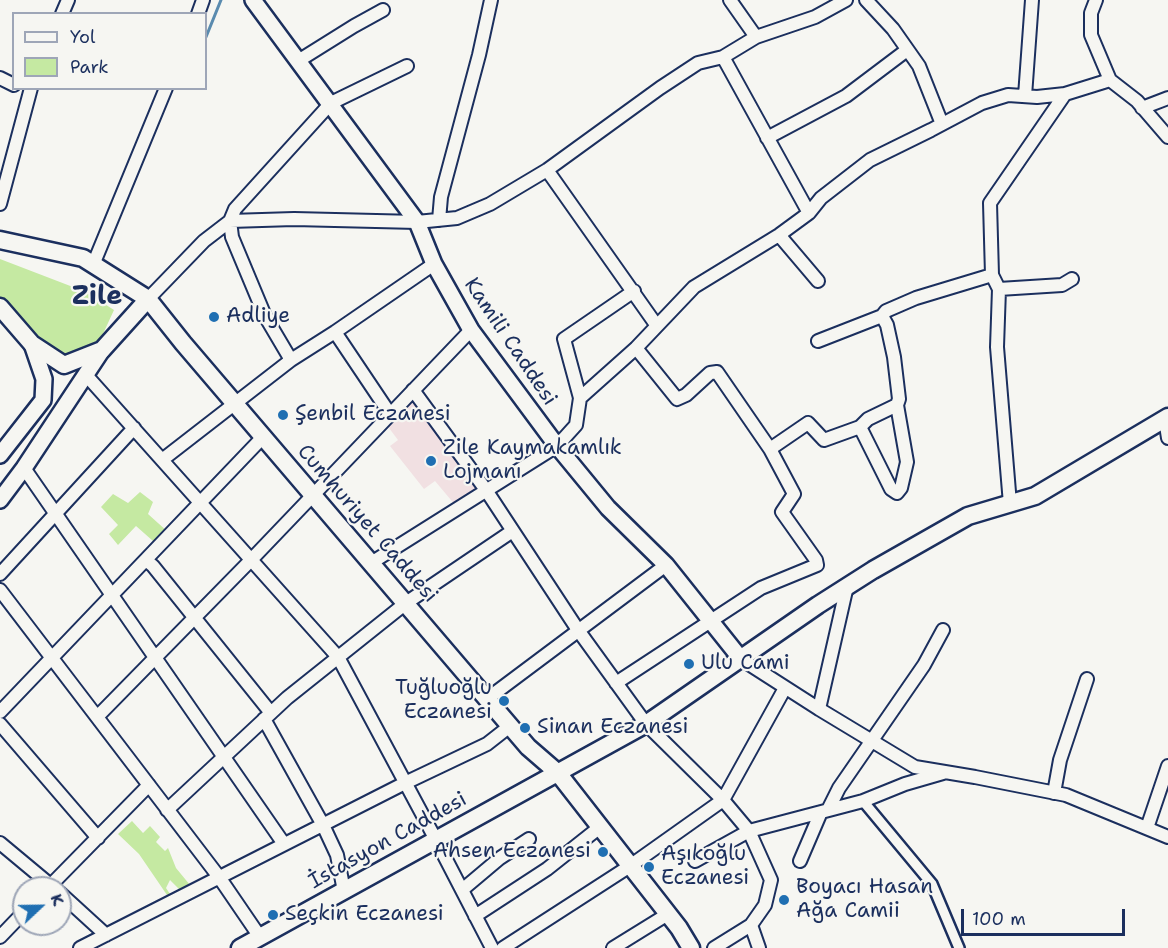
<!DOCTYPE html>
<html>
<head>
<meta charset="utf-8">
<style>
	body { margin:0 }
	#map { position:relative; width:1168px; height:948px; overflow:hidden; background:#f6f6f2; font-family:"Shantell Sans",sans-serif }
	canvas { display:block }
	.legend { position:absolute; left:12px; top:12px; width:195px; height:78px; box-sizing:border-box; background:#f6f6f2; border:2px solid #9ea6b7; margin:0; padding:8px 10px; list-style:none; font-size:18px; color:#1b2f5e }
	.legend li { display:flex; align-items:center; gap:12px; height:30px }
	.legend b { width:30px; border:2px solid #9ea6b7 }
	.north { position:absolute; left:12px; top:876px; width:60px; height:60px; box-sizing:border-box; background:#f6f6f2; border:2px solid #9ea6b7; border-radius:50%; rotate:68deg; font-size:16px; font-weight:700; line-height:24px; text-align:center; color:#1b2f5e }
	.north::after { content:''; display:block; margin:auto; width:21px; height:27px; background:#1f6fb2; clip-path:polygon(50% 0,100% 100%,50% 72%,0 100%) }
	.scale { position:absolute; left:961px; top:909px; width:164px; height:27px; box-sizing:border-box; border:3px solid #1b2f5e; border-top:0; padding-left:8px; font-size:18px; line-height:21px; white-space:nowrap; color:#1b2f5e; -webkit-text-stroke:4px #f6f6f2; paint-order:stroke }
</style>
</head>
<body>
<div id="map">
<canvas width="1168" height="948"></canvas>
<ul class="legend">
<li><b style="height:8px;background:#f6f6f2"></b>Yol</li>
<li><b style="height:16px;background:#c5e9a2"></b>Park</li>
</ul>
<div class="north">K</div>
<div class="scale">100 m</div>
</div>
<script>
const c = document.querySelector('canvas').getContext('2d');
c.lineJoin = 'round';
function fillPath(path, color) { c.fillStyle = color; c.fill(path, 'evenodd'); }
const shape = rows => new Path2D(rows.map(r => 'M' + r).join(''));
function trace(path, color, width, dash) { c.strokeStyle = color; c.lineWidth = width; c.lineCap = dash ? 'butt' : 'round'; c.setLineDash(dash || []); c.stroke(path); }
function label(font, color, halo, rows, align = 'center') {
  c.font = font + ' "Shantell Sans",sans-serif'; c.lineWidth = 4.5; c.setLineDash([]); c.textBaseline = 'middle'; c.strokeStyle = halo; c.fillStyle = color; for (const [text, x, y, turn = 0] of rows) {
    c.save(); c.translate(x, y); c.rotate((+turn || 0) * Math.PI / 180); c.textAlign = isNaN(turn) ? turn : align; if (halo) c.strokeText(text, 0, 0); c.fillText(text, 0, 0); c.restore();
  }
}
fillPath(shape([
	[412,396,481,490,456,506,435,481,424,489,390,446,398,440,386,424]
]), '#f1e0e2');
fillPath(shape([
	[0,259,86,292,114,310,102,336,84,353,61,356,40,343,0,300],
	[140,492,153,502,148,514,168,532,155,547,153,541,136,526,118,545,109,534,118,525,101,507,113,494,128,503],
	[132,821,143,833,150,826,160,837,156,842,165,851,168,848,176,868,190,885,181,891,170,880,166,888,170,894,167,895,139,854,118,834]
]), '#c5e9a2');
trace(shape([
	[206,37,221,0]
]), '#5a8baf', 3);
const pedestrian = shape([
	[863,801,932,884,959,948]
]);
const minor = shape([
	[730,0,756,37],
	[866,0,893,29,919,66,942,124],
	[1096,0,1091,13,1091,35,1110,80],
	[62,14,68,0],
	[198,14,203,0],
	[723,57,809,213],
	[298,61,354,26,383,10],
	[0,78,14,85],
	[1025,96,1032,0],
	[1142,108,1168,98],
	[767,138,846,96,907,50],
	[547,170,657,326],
	[0,204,31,88],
	[439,220,441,197,479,55,491,0],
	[230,221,294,219,417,222,457,218,490,204,547,170,660,88,698,63,723,57,756,37,815,17,846,0],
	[230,221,232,237,265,316,291,360],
	[779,235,818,281],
	[93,265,166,88],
	[999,289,1062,285,1072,279],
	[148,299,204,241,230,221,235,209,331,103,407,66],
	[335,332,390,414],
	[818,341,882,316,886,311,916,298,992,275],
	[86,375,338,657,436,840,492,948],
	[413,390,486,490,578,630,646,724,723,800,749,831,771,880,765,905,751,925,714,948],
	[580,398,564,339,634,291],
	[1165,419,1168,438],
	[860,427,891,489,897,493,901,488,907,462,897,405,899,399,894,357,887,325,882,316],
	[770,449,808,423,824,440,860,427,868,419,897,405],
	[162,460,291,360,335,332,434,264],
	[24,468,284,844],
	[1010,504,997,347,999,289,992,275,990,203,1065,94],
	[146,560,153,566,271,713],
	[371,563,557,446,576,425,580,398,636,348,694,287,779,235,809,213,821,198,870,160,931,130,982,103,1008,95,1037,97,1065,94,1110,80,1137,101,1168,137],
	[0,574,134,428],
	[0,590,219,877,260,937],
	[741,659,819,709,915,767,975,777,1066,795,1168,837],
	[616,683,761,588,817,565,816,560,782,512,794,494,770,449,717,372,710,373,686,395,677,399,636,348],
	[487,699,666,565],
	[819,709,847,586],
	[0,712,263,437],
	[97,717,251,560,471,330],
	[264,719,323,825,337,855,344,891],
	[0,724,98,838],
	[1054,793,1060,760,1087,679],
	[167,810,287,698,406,603,511,532],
	[828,810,839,788,924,665,943,630],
	[1147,828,1168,766],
	[0,843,54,888],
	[695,861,749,831,863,801,905,784,943,773],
	[800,861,821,812],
	[48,888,149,785],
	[462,890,500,858,529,839],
	[60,893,106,935],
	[475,916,547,869,600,827],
	[751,925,759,948],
	[0,937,24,912],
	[80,948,405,783,487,744,510,726],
	[503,948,630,866,723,800,785,688],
	[613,948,668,914]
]);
const tertiary = shape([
	[253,0,417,222,434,264,471,330,557,446,608,508,666,565,741,659],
	[0,455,43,400,44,379,32,344],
	[0,500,24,468,102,350]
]);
const secondary = shape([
	[0,240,83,258,148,299,183,343,528,747,558,773,679,928,691,948],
	[0,307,32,344,64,365,102,350,148,299],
	[240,948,646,724,818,605,873,570,968,516,1035,496,1168,417]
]);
trace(pedestrian, '#1b2f5e', 14);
trace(minor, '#1b2f5e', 16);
trace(tertiary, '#1b2f5e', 20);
trace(secondary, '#1b2f5e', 21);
trace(pedestrian, '#f6f6f2', 9);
trace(minor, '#f6f6f2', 12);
trace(tertiary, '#f6f6f2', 15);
trace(secondary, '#f6f6f2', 16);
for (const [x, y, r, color] of [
	[214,317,6,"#1f6fb2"],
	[283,415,6,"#1f6fb2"],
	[431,461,6,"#1f6fb2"],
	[689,664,6,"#1f6fb2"],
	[504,701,6,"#1f6fb2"],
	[525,728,6,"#1f6fb2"],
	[603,852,6,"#1f6fb2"],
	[649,867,6,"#1f6fb2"],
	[784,900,6,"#1f6fb2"],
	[273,915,6,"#1f6fb2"]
]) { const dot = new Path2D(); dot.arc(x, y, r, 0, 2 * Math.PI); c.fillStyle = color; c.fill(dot); trace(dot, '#f6f6f2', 2); }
label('21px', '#1b2f5e', '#f6f6f2', [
	["Adliye",226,317],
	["Şenbil Eczanesi",295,415],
	["Zile Kaymakamlık",443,449],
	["Lojmanı",443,473],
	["Ulu Cami",701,664],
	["Tuğluoğlu",492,689,"right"],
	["Eczanesi",492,713,"right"],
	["Sinan Eczanesi",537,728],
	["Ahsen Eczanesi",591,852,"right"],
	["Aşıkoğlu",661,855],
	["Eczanesi",661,879],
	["Boyacı Hasan",796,888],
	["Ağa Camii",796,912],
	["Seçkin Eczanesi",285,915]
], 'left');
label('21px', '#1b2f5e', '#f6f6f2', [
	["Kamili Caddesi",510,342,56],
	["Cumhuriyet Caddesi",367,524,49],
	["İstasyon Caddesi",388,841,-29]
]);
label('bold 27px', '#1b2f5e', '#f6f6f2', [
	["Zile",97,297]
]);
</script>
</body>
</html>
